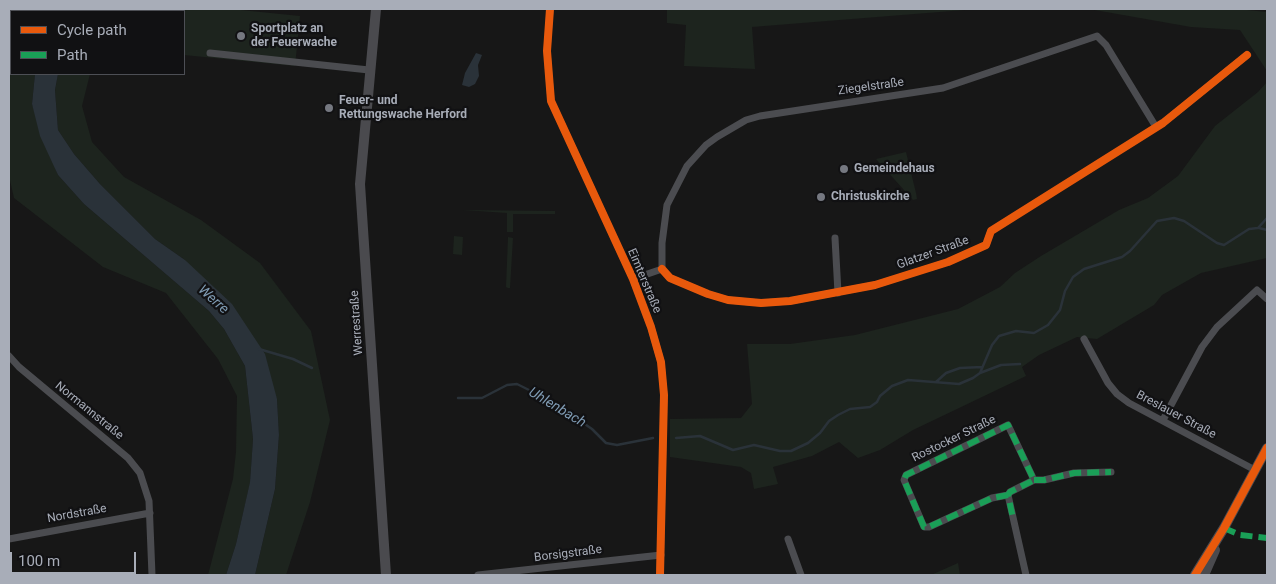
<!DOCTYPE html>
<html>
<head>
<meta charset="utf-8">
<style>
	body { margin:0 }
	#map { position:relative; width:1276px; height:584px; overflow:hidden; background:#171717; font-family:Roboto,sans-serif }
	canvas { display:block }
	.frame { position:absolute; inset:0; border:10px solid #a8adb8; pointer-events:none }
	.legend { position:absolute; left:10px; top:10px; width:175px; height:65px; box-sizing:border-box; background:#111113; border:1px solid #4d4f55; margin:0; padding:6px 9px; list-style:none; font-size:15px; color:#a8adb8 }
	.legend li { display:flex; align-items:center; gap:10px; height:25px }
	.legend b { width:25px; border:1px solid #4d4f55 }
	.scale { position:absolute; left:10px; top:552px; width:126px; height:22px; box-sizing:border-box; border:2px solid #a8adb8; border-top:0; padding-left:6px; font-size:15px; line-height:18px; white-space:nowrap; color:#a8adb8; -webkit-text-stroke:4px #111113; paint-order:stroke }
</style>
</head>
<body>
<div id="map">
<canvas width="1276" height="584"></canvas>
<div class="frame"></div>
<ul class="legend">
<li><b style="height:6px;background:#e8590c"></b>Cycle path</li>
<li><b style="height:6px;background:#1a9f57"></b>Path</li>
</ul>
<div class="scale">100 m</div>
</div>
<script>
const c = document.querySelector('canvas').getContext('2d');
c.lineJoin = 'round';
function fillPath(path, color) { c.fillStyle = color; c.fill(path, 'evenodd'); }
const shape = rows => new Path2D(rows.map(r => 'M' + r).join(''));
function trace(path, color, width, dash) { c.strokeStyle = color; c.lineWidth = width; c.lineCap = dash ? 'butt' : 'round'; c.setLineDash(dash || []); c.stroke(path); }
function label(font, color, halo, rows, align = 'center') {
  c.font = font + ' Roboto,sans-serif'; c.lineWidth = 4.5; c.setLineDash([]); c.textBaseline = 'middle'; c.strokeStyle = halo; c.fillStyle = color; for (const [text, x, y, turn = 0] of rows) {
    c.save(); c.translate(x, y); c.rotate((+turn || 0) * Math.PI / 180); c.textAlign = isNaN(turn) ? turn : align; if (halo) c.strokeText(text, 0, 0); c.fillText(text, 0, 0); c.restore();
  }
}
fillPath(shape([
	[9,9,49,9,48,11,11,11,11,74,35,74,32,104,58,175,84,204,209,311,224,329,245,366,253,439,250,483,236,544,226,575,208,575,233,479,236,452,237,396,218,359,166,293,103,267,14,198,9,176],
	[72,9,231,9,300,16,295,66,184,55,184,11,72,11],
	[667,9,977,9,752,27,755,69,684,66,686,25,667,23],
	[1089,9,1237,9,1267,12,1267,71,1240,30,1191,27],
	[58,74,90,74,82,106,92,142,124,177,201,220,260,263,311,331,330,420,310,502,286,575,255,575,275,489,279,435,277,399,185,260,155,239,100,184,74,154,58,130,55,90],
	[1267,82,1267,258,1201,273,1162,295,1154,305,1097,339,1077,337,1039,355,1022,367,1026,376,913,430,880,450,858,458,839,442,812,456,773,467,778,484,754,489,751,473,741,467,670,457,670,419,741,418,752,404,747,344,790,344,855,335,958,309,1000,287,1015,273,1041,256,1119,210,1148,198,1178,176,1215,126,1258,92],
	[906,152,916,193,917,199,913,200,876,159],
	[463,210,555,211,555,214,513,214,513,232,507,232,507,213],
	[454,236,463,237,462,255,453,254],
	[508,237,513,238,510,288,508,288,506,287],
	[958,563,960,575,931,575]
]), '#1d241e');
fillPath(shape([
	[476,53,482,55,478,65,479,76,475,84,469,87,462,85,465,73],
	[35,74,58,74,55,90,58,130,74,154,100,184,155,239,185,260,232,304,265,354,277,399,279,435,275,489,255,575,226,575,236,544,250,482,253,439,245,366,224,329,209,311,84,204,58,175,40,136,32,104]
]), '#2a3239');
trace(shape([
	[1259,228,1267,230],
	[259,349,293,359,312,368],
	[980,373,1001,365,1020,364],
	[936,382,946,373,960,368,982,367],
	[458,398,482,398,507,385,517,384,553,402,592,429,606,443,617,445,653,438],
	[676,438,700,436,733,450,754,445,780,451,791,451,808,443,820,433,829,421,838,415,850,409,870,407,877,402,880,396,892,386,908,380,959,384,973,378,980,373,992,345,999,336,1016,331,1034,333,1048,325,1060,310,1065,291,1073,277,1084,269,1122,257,1130,251,1157,221,1174,218,1184,221,1217,243,1224,245,1249,229,1258,228,1267,218]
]), '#2a3239', 2.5);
trace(shape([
	[550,9,547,51,551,101,633,279,651,327,661,362,664,395,660,575],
	[210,53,369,70],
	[835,238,838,293],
	[662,269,670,278,708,294,728,300,761,303,790,301,875,285,948,262,986,245,991,231,1163,123,1247,55],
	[662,269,662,243,667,205,687,166,706,145,717,137,746,120,760,116,943,88,1097,36,1106,45,1156,127],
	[633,279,662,269],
	[1084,339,1108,383,1117,394,1129,403,1255,470],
	[9,356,19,367,128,458,140,473,149,501,152,575],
	[1163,420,1202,347,1217,327,1257,290,1267,299],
	[1034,480,1044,480,1074,473,1111,472],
	[1008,495,992,498,929,527,924,527,904,480,906,475,1008,425,1034,480,1010,492,1008,495,1026,575],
	[9,539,150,513],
	[788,539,801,575],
	[478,575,661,555]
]), '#4b4c50', 7);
trace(shape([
	[376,9,360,184,386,575],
	[1195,575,1224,528,1267,448],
	[1204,575,1215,550]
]), '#4a4a4e', 10);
trace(shape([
	[1034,480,1044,480,1074,473,1111,472],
	[1008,495,992,498,929,527,924,527,904,480,906,475,1008,425,1034,480,1010,492,1008,495,1013,518],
	[1224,528,1240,535,1267,538]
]), '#1a9f57', 6, [12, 6]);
trace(shape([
	[550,9,547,51,551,101,633,279,651,327,661,362,664,395,660,575],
	[662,269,670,278,708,294,728,300,761,303,790,301,875,285,948,262,986,245,991,231,1163,123,1247,55],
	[1195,575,1224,528,1267,448]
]), '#e8590c', 8);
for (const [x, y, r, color] of [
	[241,36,5,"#757880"],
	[329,108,5,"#757880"],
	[844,169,5,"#757880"],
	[821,197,5,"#757880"]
]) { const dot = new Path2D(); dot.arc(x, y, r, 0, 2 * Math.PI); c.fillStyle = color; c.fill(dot); trace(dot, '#111113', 2); }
label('bold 12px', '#a8adb8', '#111113', [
	["Sportplatz an",251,29],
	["der Feuerwache",251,43],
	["Feuer- und",339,101],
	["Rettungswache Herford",339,115],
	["Gemeindehaus",854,169],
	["Christuskirche",831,197]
], 'left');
label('12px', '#a8adb8', '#111113', [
	["Ziegelstraße",871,87,-8],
	["Glatzer Straße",933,253,-20],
	["Eimterstraße",644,281,67],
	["Werrestraße",357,323,-94],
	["Normannstraße",89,411,39],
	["Breslauer Straße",1176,415,28],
	["Rostocker Straße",954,439,-26],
	["Nordstraße",77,514,-10],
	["Borsigstraße",568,554,-7]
]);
label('italic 14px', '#7f9bb3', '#111113', [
	["Werre",213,300,42],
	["Uhlenbach",557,408,31]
]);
</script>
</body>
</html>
